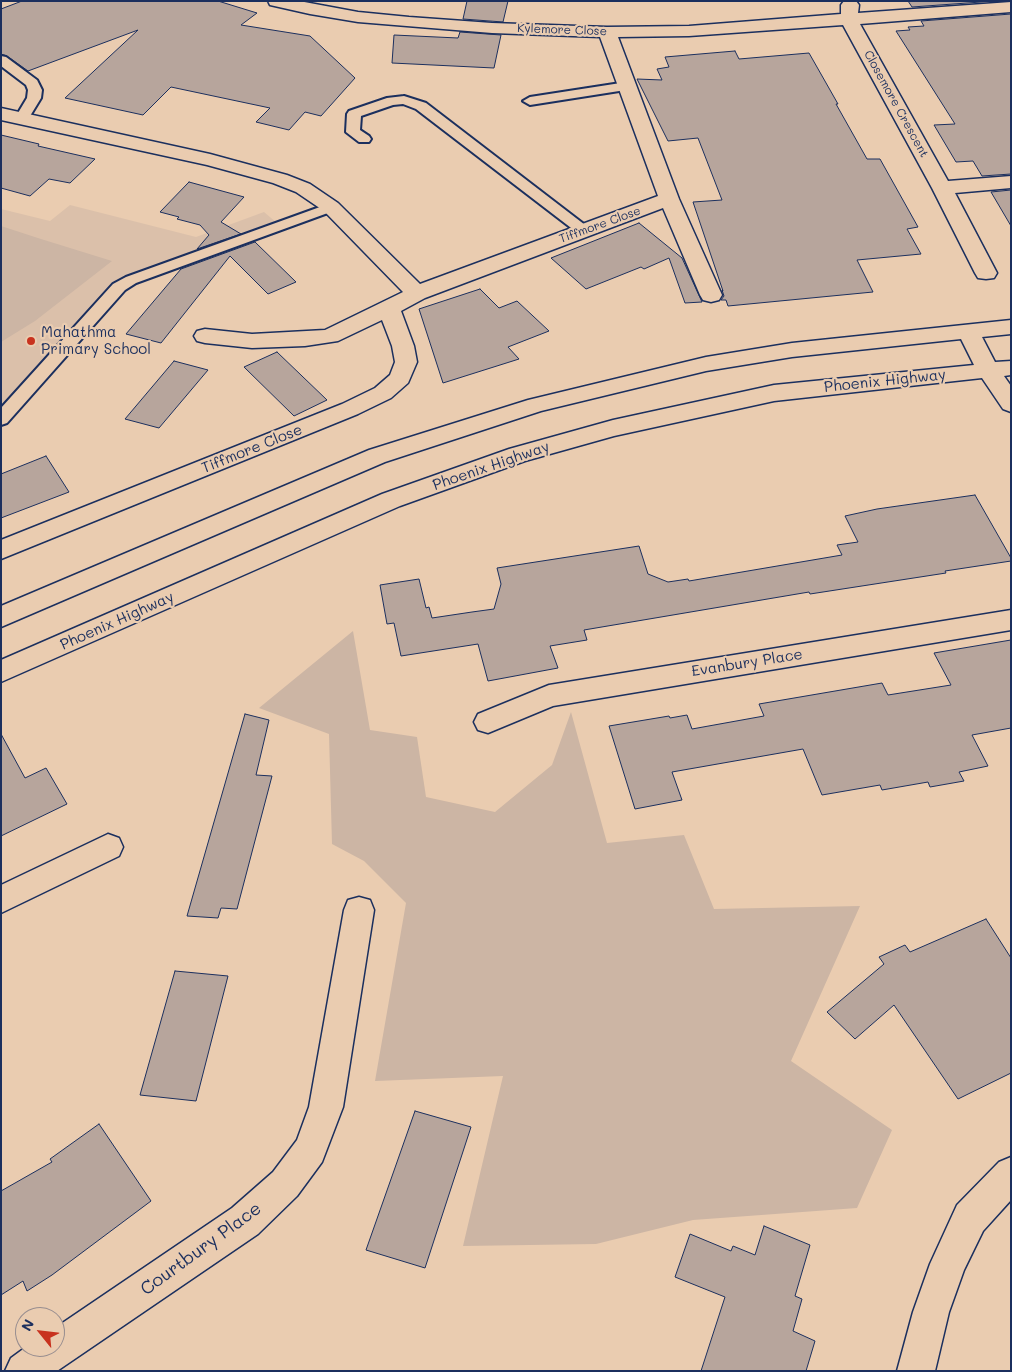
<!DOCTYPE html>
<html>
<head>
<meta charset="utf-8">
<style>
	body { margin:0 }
	#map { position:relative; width:1012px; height:1372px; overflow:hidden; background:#eaccb0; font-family:Mali,sans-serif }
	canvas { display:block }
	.frame { position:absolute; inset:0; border:2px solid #1b2f5e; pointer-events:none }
	.north { position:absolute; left:15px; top:1307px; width:50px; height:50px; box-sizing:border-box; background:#eaccb0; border:1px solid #978d8f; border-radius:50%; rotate:299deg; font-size:14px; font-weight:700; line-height:20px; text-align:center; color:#1b2f5e }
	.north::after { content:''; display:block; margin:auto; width:18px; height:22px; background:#c8321e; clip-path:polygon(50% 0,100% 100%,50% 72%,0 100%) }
</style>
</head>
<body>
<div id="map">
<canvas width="1012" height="1372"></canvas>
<div class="frame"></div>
<div class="north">N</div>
</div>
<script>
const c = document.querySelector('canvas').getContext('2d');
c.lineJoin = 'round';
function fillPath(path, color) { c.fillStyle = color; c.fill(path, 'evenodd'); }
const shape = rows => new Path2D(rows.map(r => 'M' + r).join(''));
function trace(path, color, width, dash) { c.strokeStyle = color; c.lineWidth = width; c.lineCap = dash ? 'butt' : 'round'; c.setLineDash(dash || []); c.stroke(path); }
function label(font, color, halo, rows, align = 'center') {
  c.font = font + ' Mali,sans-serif'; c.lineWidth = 4.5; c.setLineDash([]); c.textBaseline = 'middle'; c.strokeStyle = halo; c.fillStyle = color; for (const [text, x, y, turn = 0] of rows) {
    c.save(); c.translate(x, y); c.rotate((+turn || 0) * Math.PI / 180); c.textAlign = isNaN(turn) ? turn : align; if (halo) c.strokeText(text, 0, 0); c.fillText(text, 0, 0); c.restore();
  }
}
fillPath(shape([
	[70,205,196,237,264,212,277,223,117,280,1,407,1,209,50,221]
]), '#dbc0aa');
fillPath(shape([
	[1,226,41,239,112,261,35,321,1,342],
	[353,631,370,730,417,737,426,797,495,812,552,765,571,712,607,843,684,835,714,909,860,906,791,1061,892,1130,857,1208,693,1220,596,1244,463,1246,503,1076,375,1081,406,903,364,861,332,844,329,734,259,708]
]), '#ccb5a4');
const building = shape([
	[22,1,218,1,257,13,241,25,310,36,355,78,321,116,305,112,289,130,256,122,270,108,171,87,143,115,65,98,138,30,28,71,7,56,1,54,1,9,22,1],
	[467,1,508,1,503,22,463,19,467,1],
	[908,1,995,1,912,7,908,1],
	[1011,14,1011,174,982,176,973,161,956,162,934,125,955,124,896,31,910,30,908,27,924,26,921,21,1011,14],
	[460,32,501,35,494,68,392,63,394,35,458,38,460,32],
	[735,51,739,59,809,53,838,104,836,104,867,159,880,159,918,227,907,229,921,254,857,260,873,292,728,306,726,300,721,300,724,296,722,290,723,291,693,202,722,200,698,138,668,141,637,79,662,80,657,69,669,67,665,57,735,51],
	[1,135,39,144,38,146,95,159,70,183,49,179,30,196,1,188,1,135],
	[189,182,244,197,221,222,241,234,197,249,209,235,200,225,177,219,179,217,160,212,189,182],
	[1011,190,1011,226,991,192,1011,190],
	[639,223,682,258,702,302,685,303,669,258,644,269,641,267,586,289,551,258,639,223],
	[255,242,296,282,268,294,230,256,161,343,126,334,181,269,255,242],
	[480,289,499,308,517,301,549,331,508,347,519,359,443,383,419,309,480,289],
	[277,352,327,400,294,416,244,367,277,352],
	[174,361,208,370,159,428,125,419,174,361],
	[46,456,69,492,1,518,1,474,46,456],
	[975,495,1011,558,1011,561,945,571,946,573,810,594,809,592,584,630,587,640,550,646,558,668,488,681,478,644,401,656,394,623,387,624,380,585,419,579,426,608,429,607,432,618,472,612,494,609,501,584,497,568,639,546,648,574,668,582,688,579,689,581,842,555,837,545,858,542,845,516,877,509,975,495],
	[1011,640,1011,728,972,735,988,766,959,772,964,781,930,787,928,782,882,790,880,785,822,795,803,749,672,772,682,800,635,809,609,726,669,716,670,718,687,715,692,729,764,716,759,704,882,683,888,695,951,685,934,653,1011,640],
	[245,714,269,720,256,775,272,776,237,909,221,908,218,918,187,916,245,714],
	[1,734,25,778,46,768,67,804,1,836,1,734],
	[986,919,1011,958,1011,1073,958,1099,894,1005,855,1039,827,1012,884,964,879,957,905,945,910,952,986,919],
	[175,971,228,976,196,1101,140,1095,175,971],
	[415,1111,471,1127,425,1268,366,1250,415,1111],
	[99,1124,151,1201,52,1275,27,1291,23,1281,1,1295,1,1191,52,1162,50,1159,99,1124],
	[764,1226,810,1245,795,1296,802,1299,793,1331,815,1341,806,1371,701,1371,725,1297,675,1277,690,1234,731,1251,733,1246,755,1255,764,1226]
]);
fillPath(building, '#b7a59c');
trace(building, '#1b2f5e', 1);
const lane = shape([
	[1,56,6,57,37,80,42,90,41,98,27,121,22,122,15,118,27,98,28,90,26,85,1,66,1,56],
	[627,82,634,86,632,89,530,105,523,101,530,97,627,82],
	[404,96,426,103,589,228,591,231,589,234,579,234,416,109,403,104,393,105,361,116,360,130,369,136,371,139,369,142,359,142,346,132,347,114,349,111,387,98,404,96],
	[331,203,336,204,338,207,336,210,136,283,125,290,7,423,1,425,1,408,113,284,126,277,331,203]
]);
const street = shape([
	[268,1,299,1,358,12,409,17,492,23,607,27,689,26,841,14,841,5,844,1,856,1,859,5,858,13,1011,2,1011,12,860,24,948,181,1011,176,1011,188,955,193,997,273,994,278,986,279,978,278,975,273,932,188,843,25,689,36,618,37,679,199,722,295,719,300,711,302,703,300,700,295,663,208,425,298,401,311,414,346,417,362,408,383,391,398,358,414,1,559,1,540,342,404,375,388,390,375,395,362,392,346,382,320,338,341,305,346,252,348,205,343,197,341,194,336,197,331,205,329,252,334,325,330,403,292,324,211,296,192,273,183,207,165,1,120,1,108,210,154,287,175,310,184,338,203,420,284,658,196,600,37,492,33,358,22,310,14,270,5,268,1],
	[1011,610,1011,630,553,706,488,733,478,730,474,722,478,714,549,685,1011,610],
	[108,834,119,838,123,847,119,856,1,913,1,885,108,834],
	[359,897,370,900,374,910,343,1107,322,1162,297,1196,258,1234,57,1371,5,1371,11,1358,26,1347,55,1347,55,1328,232,1208,273,1172,297,1140,309,1107,344,910,348,900,359,897],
	[1011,1157,1011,1200,983,1231,964,1270,949,1312,935,1371,897,1371,913,1312,930,1264,957,1205,999,1162,1011,1157]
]);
const secondary = shape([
	[1011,320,1011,334,982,337,995,362,1011,361,1011,375,1004,376,1011,386,1011,412,1003,409,982,378,774,401,614,436,525,461,400,506,1,682,1,660,382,494,509,449,613,420,774,385,974,365,961,339,792,357,706,371,541,411,385,462,1,627,1,606,369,450,528,400,706,357,792,343,1011,320]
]);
trace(lane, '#1b2f5e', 4);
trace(street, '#1b2f5e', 3);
trace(secondary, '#1b2f5e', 3);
fillPath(lane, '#eaccb0');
fillPath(street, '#eaccb0');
fillPath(secondary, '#eaccb0');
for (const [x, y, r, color] of [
	[31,341,5,"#c8321e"]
]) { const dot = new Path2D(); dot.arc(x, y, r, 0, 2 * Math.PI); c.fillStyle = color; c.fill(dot); trace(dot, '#eaccb0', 2); }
label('12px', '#1b2f5e', '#eaccb0', [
	["Kylemore Close",562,30,2],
	["Closemore Crescent",896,104,61],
	["Tiffmore Close",600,225,-20]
]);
label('15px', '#1b2f5e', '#eaccb0', [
	["Mahathma",41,332],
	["Primary School",41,349]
], 'left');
label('15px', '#1b2f5e', '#eaccb0', [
	["Phoenix Highway",885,381,-6],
	["Tiffmore Close",252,449,-22],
	["Phoenix Highway",491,466,-19],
	["Phoenix Highway",117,621,-24],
	["Evanbury Place",747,663,-9]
]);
label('18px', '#1b2f5e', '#eaccb0', [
	["Courtbury Place",201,1249,-36]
]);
</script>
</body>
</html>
